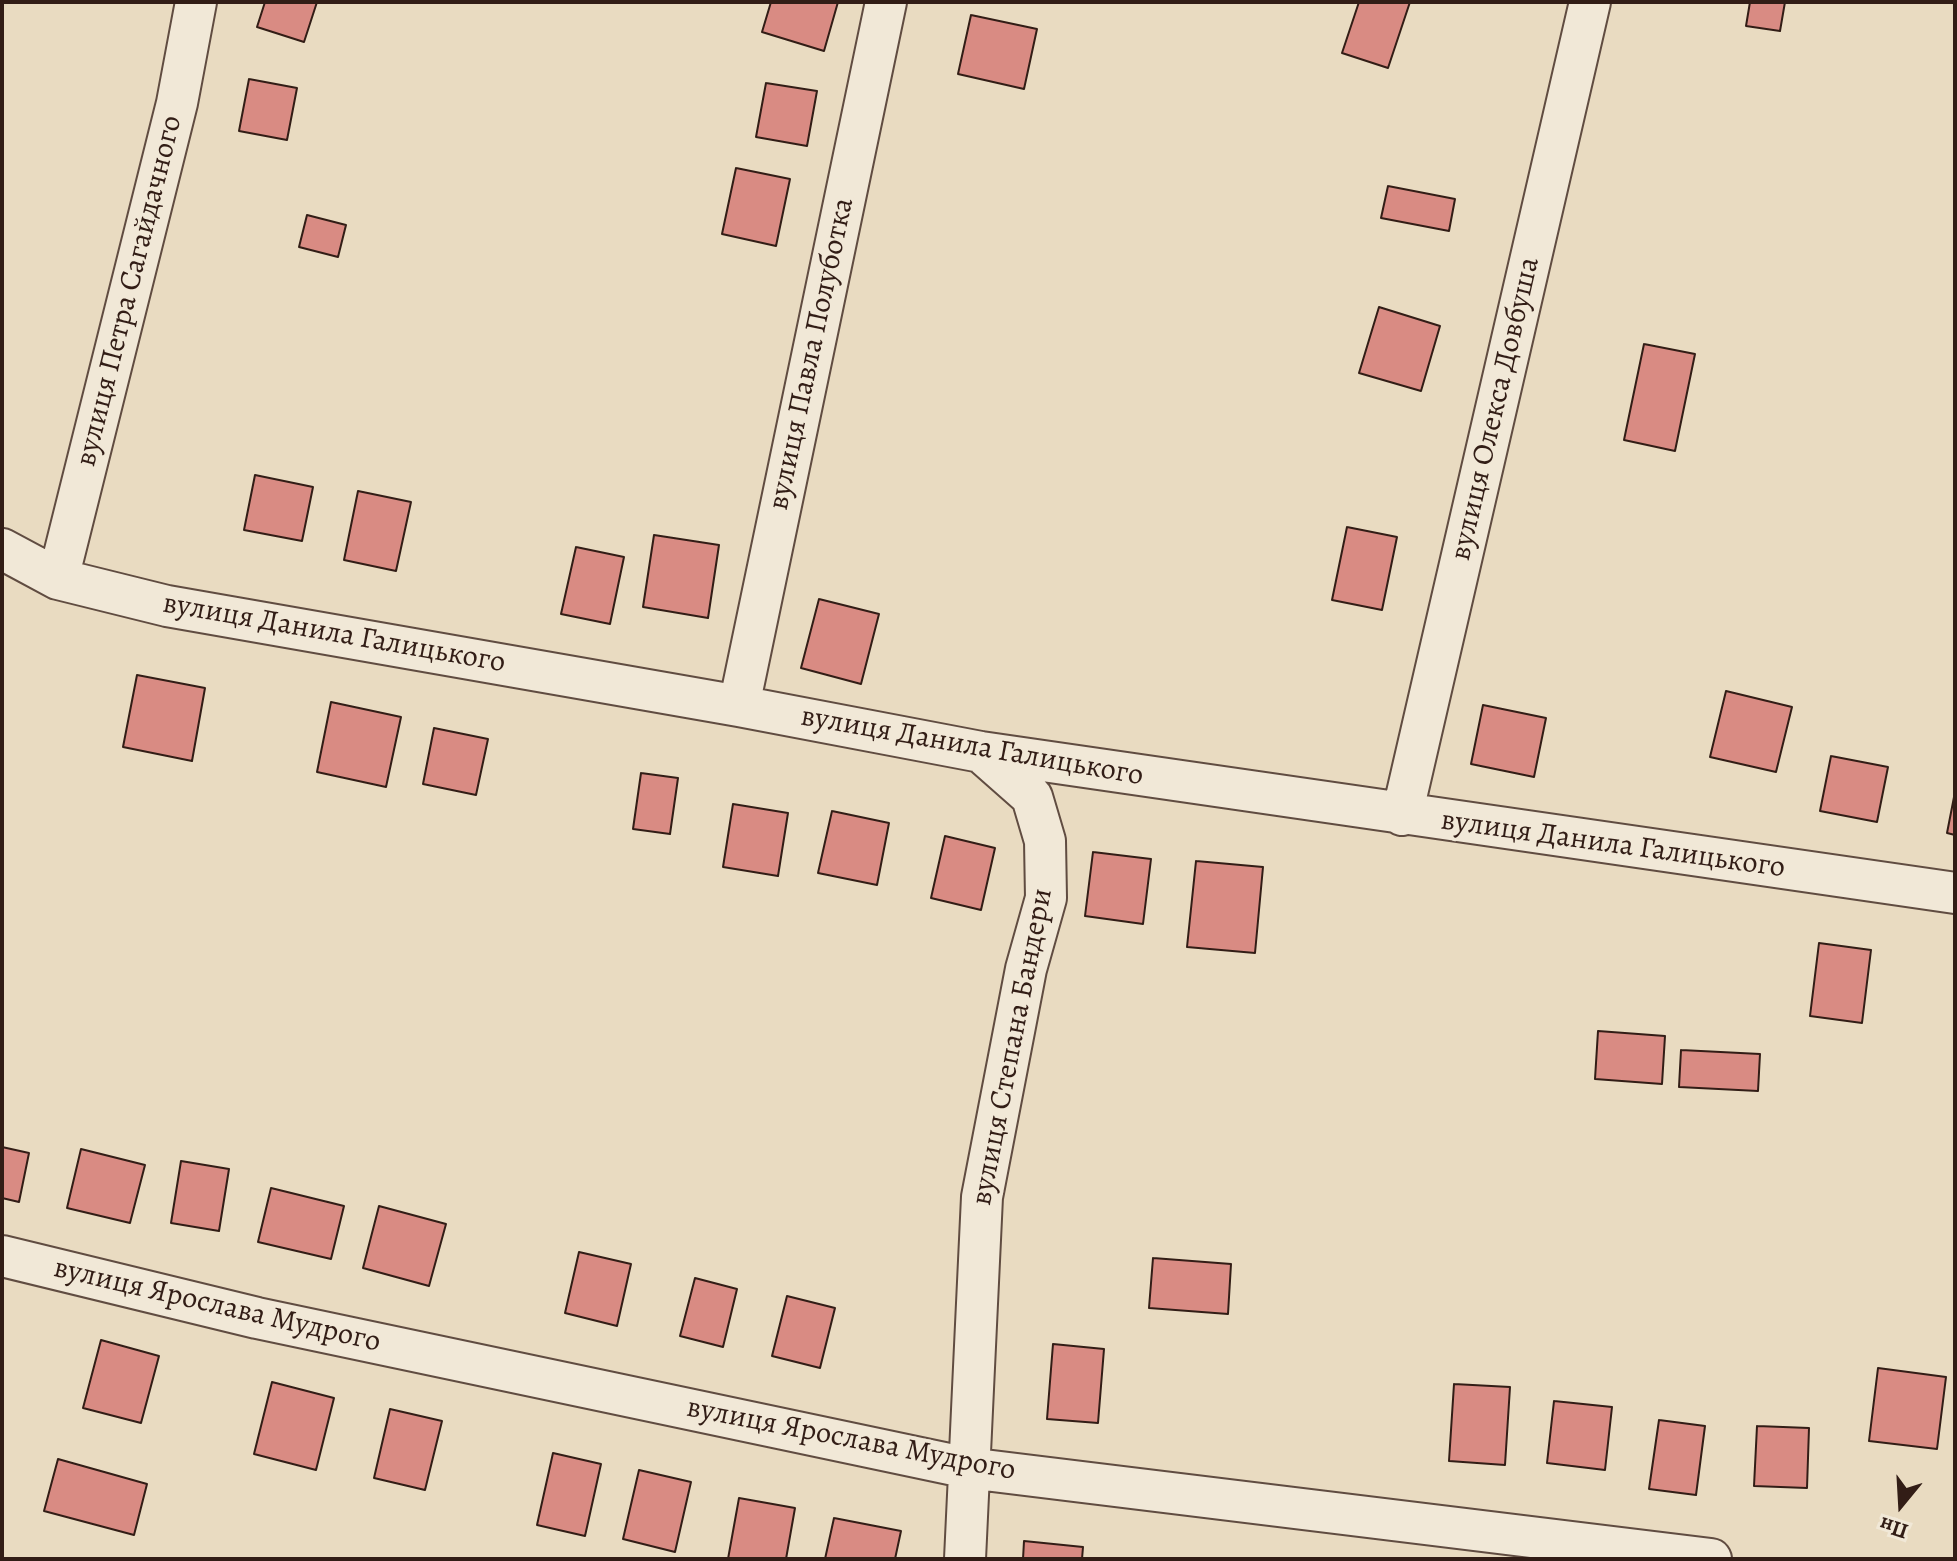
<!DOCTYPE html>
<html>
<head>
<meta charset="utf-8">
<style>
	body { margin:0 }
	#map { position:relative; width:1957px; height:1561px; overflow:hidden; background:#e9dbc1; font-family:Alegreya,serif }
	canvas { display:block }
	.frame { position:absolute; inset:0; border:4px solid #321d16; pointer-events:none }
	.north { position:absolute; left:1861px; top:1465px; width:80px; height:80px; -webkit-text-stroke:6px #f1e8d7; paint-order:stroke; rotate:198deg; font-size:22px; font-weight:700; line-height:32px; text-align:center; color:#321d16 }
	.north::after { content:''; display:block; margin:auto; width:28px; height:36px; background:#321d16; clip-path:polygon(50% 0,100% 100%,50% 72%,0 100%) }
</style>
</head>
<body>
<div id="map">
<canvas width="1957" height="1561"></canvas>
<div class="frame"></div>
<div class="north">Пн</div>
</div>
<script>
const c = document.querySelector('canvas').getContext('2d');
c.lineJoin = 'round';
function fillPath(path, color) { c.fillStyle = color; c.fill(path, 'evenodd'); }
const shape = rows => new Path2D(rows.map(r => 'M' + r).join(''));
function trace(path, color, width, dash) { c.strokeStyle = color; c.lineWidth = width; c.lineCap = dash ? 'butt' : 'round'; c.setLineDash(dash || []); c.stroke(path); }
function label(font, color, halo, rows, align = 'center') {
  c.font = font + ' Alegreya,serif'; c.lineWidth = 7; c.setLineDash([]); c.textBaseline = 'middle'; c.strokeStyle = halo; c.fillStyle = color; for (const [text, x, y, turn = 0] of rows) {
    c.save(); c.translate(x, y); c.rotate((+turn || 0) * Math.PI / 180); c.textAlign = isNaN(turn) ? turn : align; if (halo) c.strokeText(text, 0, 0); c.fillText(text, 0, 0); c.restore();
  }
}
const building = shape([
	[265,2,317,2,304,42,257,27,265,2],
	[771,2,838,2,824,51,762,32,771,2],
	[1359,2,1410,2,1388,68,1342,53,1359,2],
	[1750,2,1785,2,1780,31,1746,26,1750,2],
	[971,15,1037,29,1024,89,958,74,971,15],
	[249,79,297,88,287,140,239,131,249,79],
	[766,83,817,91,807,146,756,137,766,83],
	[736,168,790,179,776,246,722,234,736,168],
	[1388,186,1455,199,1449,231,1381,218,1388,186],
	[307,215,346,225,338,257,299,247,307,215],
	[1379,307,1440,326,1421,391,1359,373,1379,307],
	[1644,344,1695,354,1675,451,1624,440,1644,344],
	[255,475,313,487,302,541,244,530,255,475],
	[358,491,411,502,396,571,344,560,358,491],
	[1347,527,1397,537,1382,610,1332,600,1347,527],
	[654,535,719,545,708,618,643,607,654,535],
	[576,547,624,557,610,624,561,614,576,547],
	[819,599,879,614,861,684,801,668,819,599],
	[137,675,205,688,192,761,123,747,137,675],
	[1726,691,1792,707,1776,772,1710,757,1726,691],
	[331,702,401,717,386,787,317,772,331,702],
	[1483,705,1546,718,1534,777,1471,764,1483,705],
	[434,728,488,739,476,795,423,784,434,728],
	[1831,756,1888,767,1877,822,1820,811,1831,756],
	[641,773,678,778,670,834,633,829,641,773],
	[1955,792,1955,835,1947,833,1955,792],
	[733,804,788,813,778,876,723,867,733,804],
	[832,811,889,823,877,885,818,873,832,811],
	[945,836,995,848,981,910,931,898,945,836],
	[1093,852,1151,859,1143,924,1085,916,1093,852],
	[1196,861,1263,867,1255,953,1187,947,1196,861],
	[1819,943,1871,950,1862,1023,1810,1016,1819,943],
	[1598,1031,1665,1036,1662,1084,1595,1079,1598,1031],
	[1681,1050,1760,1054,1758,1091,1679,1087,1681,1050],
	[2,1147,29,1153,19,1202,2,1198,2,1147],
	[81,1149,145,1165,130,1223,67,1208,81,1149],
	[181,1161,229,1169,219,1231,171,1223,181,1161],
	[271,1188,344,1206,331,1259,258,1242,271,1188],
	[379,1206,446,1224,429,1286,363,1268,379,1206],
	[579,1252,631,1264,617,1326,565,1313,579,1252],
	[1153,1258,1231,1264,1228,1314,1149,1308,1153,1258],
	[695,1278,737,1289,723,1347,680,1336,695,1278],
	[787,1296,835,1308,820,1368,772,1356,787,1296],
	[101,1340,159,1356,141,1423,83,1408,101,1340],
	[1053,1344,1104,1349,1098,1423,1047,1419,1053,1344],
	[1878,1368,1946,1377,1937,1449,1869,1441,1878,1368],
	[272,1382,334,1398,316,1470,254,1454,272,1382],
	[1454,1384,1510,1387,1505,1465,1449,1461,1454,1384],
	[1554,1401,1612,1407,1605,1470,1547,1463,1554,1401],
	[390,1409,442,1421,425,1490,374,1478,390,1409],
	[1659,1420,1705,1426,1696,1495,1649,1489,1659,1420],
	[1757,1426,1809,1428,1807,1488,1754,1486,1757,1426],
	[553,1453,601,1464,585,1536,537,1525,553,1453],
	[58,1459,147,1484,134,1535,44,1511,58,1459],
	[639,1470,691,1482,675,1552,623,1539,639,1470],
	[739,1498,795,1508,786,1559,728,1559,739,1498],
	[834,1518,901,1531,895,1559,825,1559,834,1518],
	[1024,1541,1083,1547,1082,1559,1023,1559,1024,1541]
]);
fillPath(building, '#d98b83');
trace(building, '#321d16', 2);
const street = shape([
	[2,549,58,579,167,606,739,706,981,752,1955,893],
	[58,579,177,103,196,2],
	[739,706,886,2],
	[1402,815,1590,2],
	[2,1256,257,1318,968,1468,1711,1559],
	[965,1559,982,1197,1026,969,1046,898,1045,841,1032,797,981,752]
]);
trace(street, '#604c41', 44);
trace(street, '#f1e8d7', 40);
label('30px', '#321d16', '#f1e8d7', [
	["вулиця Петра Сагайдачного",130,291,-76],
	["вулиця Павла Полуботка",812,354,-78],
	["вулиця Олекса Довбуша",1496,409,-77],
	["вулиця Данила Галицького",334,634,10],
	["вулиця Данила Галицького",972,747,10],
	["вулиця Данила Галицького",1613,845,8],
	["вулиця Степана Бандери",1013,1047,-79],
	["вулиця Ярослава Мудрого",217,1306,13],
	["вулиця Ярослава Мудрого",851,1440,11]
]);
</script>
</body>
</html>
